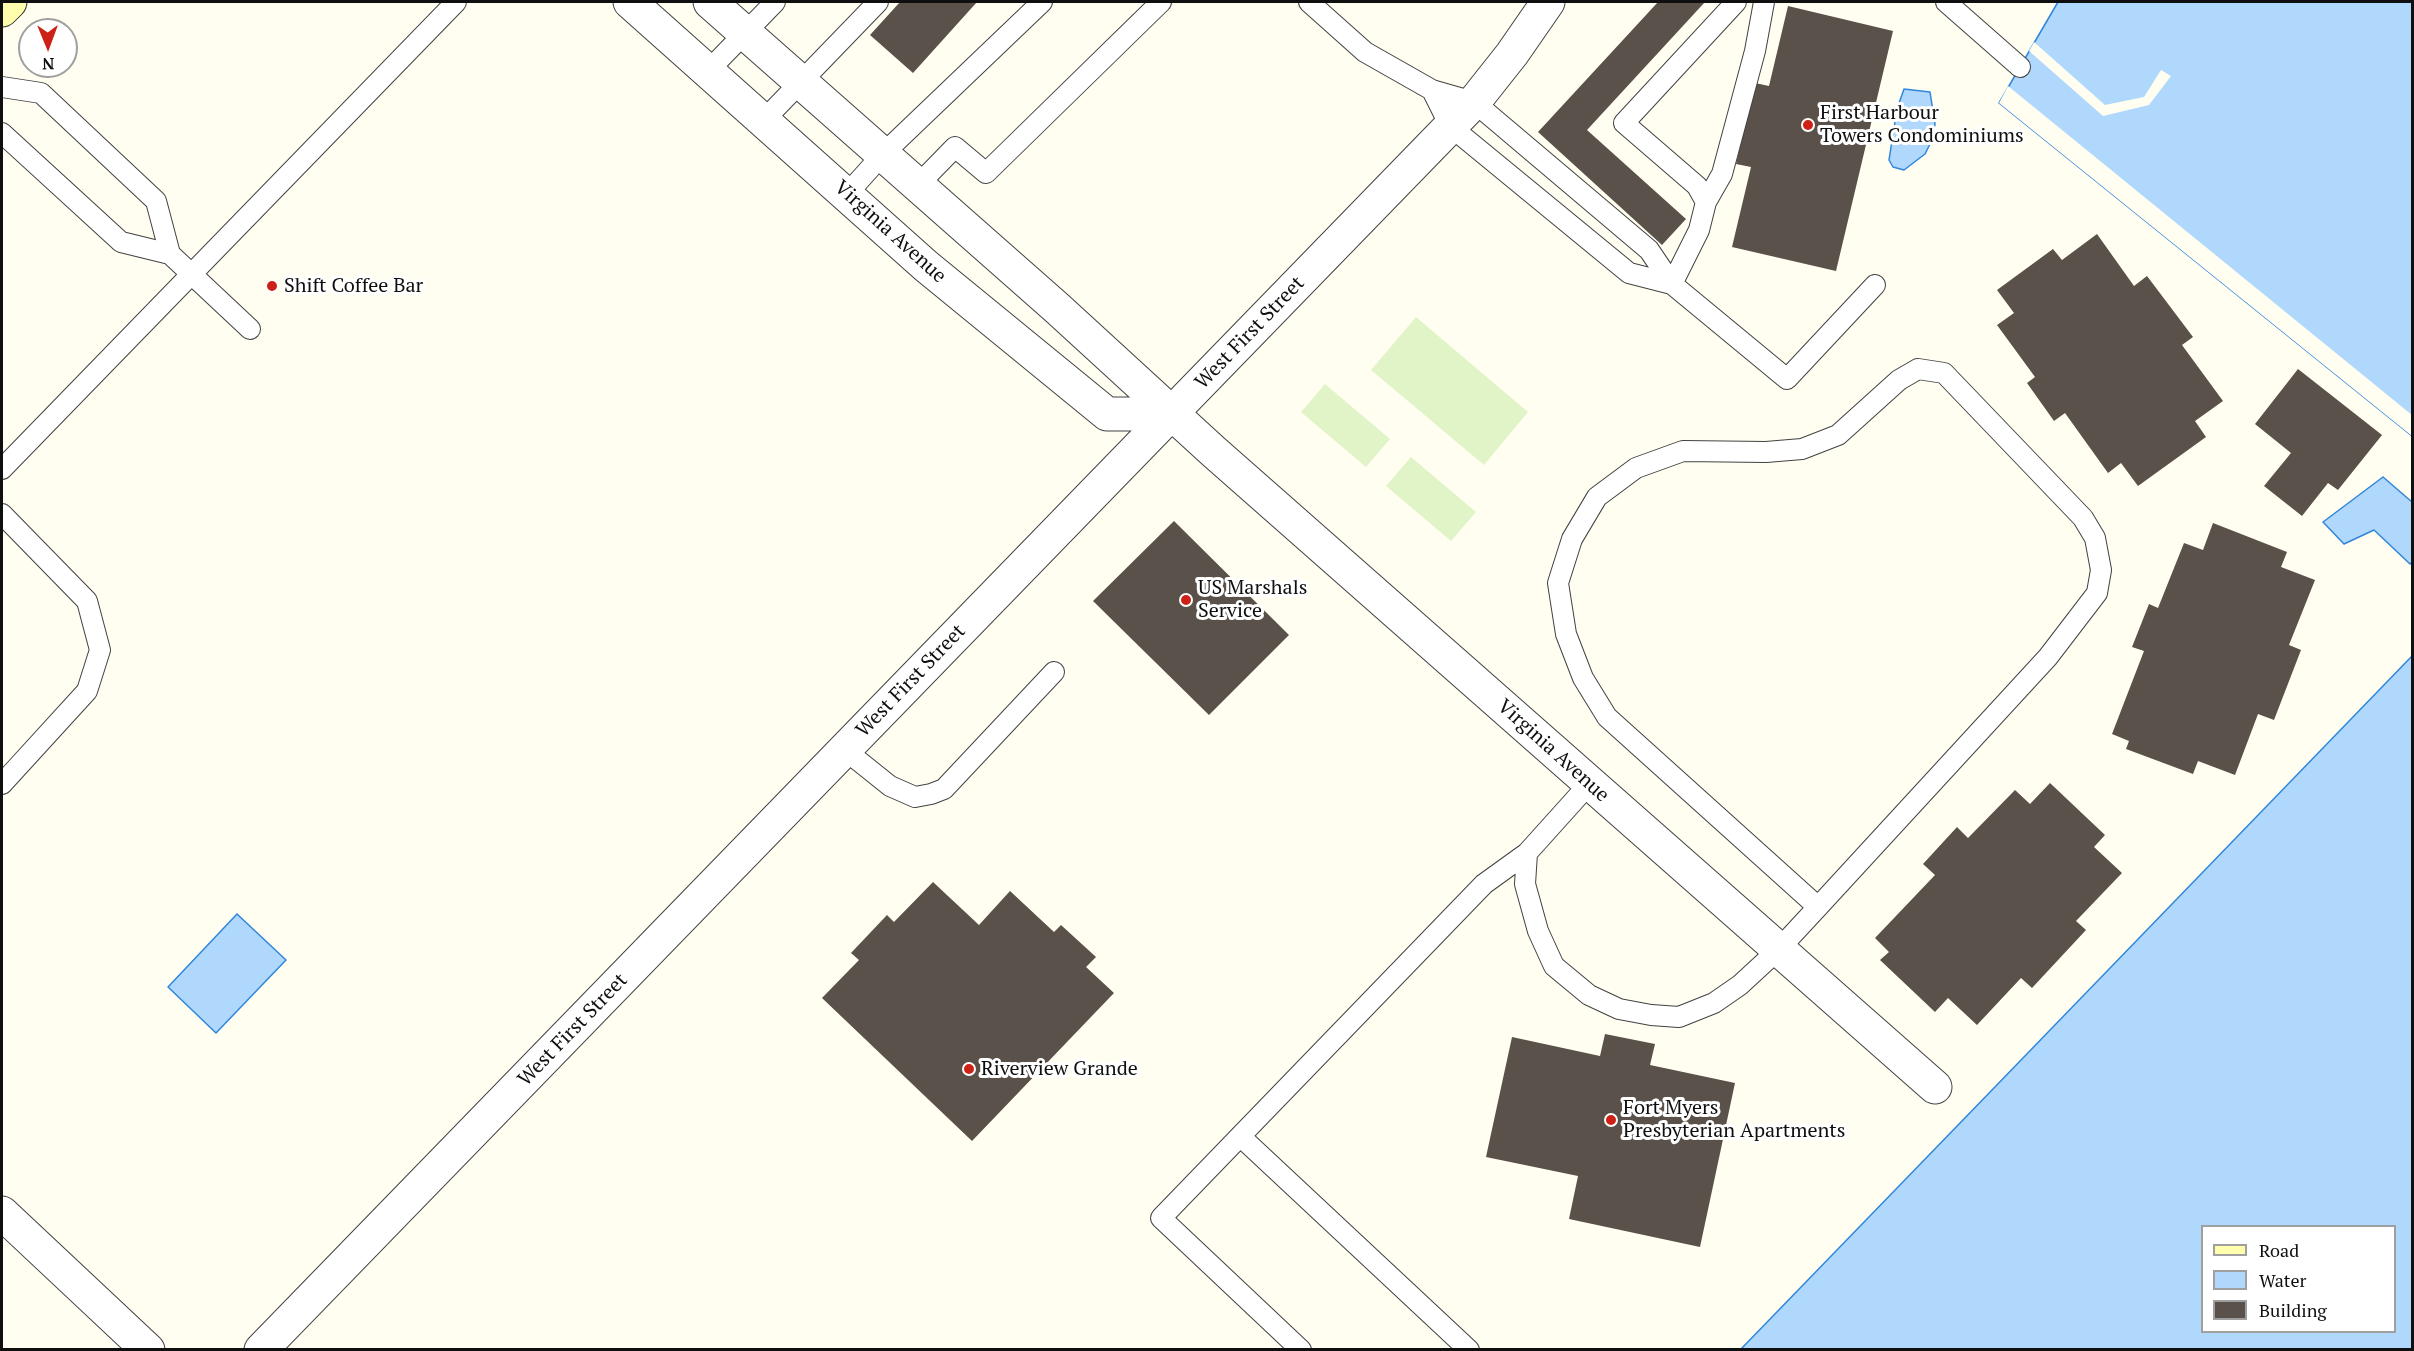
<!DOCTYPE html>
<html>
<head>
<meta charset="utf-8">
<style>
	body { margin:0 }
	#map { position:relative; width:2414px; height:1351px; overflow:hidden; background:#fffef1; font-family:"PT Serif",serif }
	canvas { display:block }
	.frame { position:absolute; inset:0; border:3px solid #0f0f0f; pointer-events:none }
	.legend { position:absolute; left:2201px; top:1225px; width:195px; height:108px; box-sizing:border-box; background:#fff; border:2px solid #9f9f9f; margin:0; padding:8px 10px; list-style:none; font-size:18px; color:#0f0f0f }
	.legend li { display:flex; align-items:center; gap:12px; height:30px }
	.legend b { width:30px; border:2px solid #9f9f9f }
	.north { position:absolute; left:18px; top:18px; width:60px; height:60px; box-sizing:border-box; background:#fff; border:2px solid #9f9f9f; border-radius:50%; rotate:179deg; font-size:16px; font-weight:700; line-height:24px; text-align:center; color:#0f0f0f }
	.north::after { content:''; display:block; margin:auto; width:21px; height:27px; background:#cd2118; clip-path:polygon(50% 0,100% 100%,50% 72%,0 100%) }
</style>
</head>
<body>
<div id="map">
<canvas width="2414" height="1351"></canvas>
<div class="frame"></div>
<ul class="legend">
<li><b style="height:8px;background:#fffeac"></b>Road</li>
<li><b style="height:16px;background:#b0d8fc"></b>Water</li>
<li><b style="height:16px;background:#59514a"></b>Building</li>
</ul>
<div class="north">N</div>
</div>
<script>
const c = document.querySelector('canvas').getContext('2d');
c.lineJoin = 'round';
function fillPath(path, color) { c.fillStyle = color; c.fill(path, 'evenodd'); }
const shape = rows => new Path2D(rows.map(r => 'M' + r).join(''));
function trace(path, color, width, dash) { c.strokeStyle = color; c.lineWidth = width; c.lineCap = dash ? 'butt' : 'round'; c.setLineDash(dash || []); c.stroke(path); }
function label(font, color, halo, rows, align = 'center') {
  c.font = font + ' "PT Serif",serif'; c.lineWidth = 6; c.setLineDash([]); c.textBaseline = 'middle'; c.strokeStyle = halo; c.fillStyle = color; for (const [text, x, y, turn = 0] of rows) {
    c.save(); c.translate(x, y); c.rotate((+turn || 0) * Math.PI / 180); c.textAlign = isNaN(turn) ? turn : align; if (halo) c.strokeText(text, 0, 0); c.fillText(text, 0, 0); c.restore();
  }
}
fillPath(shape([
	[1416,317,1528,412,1484,465,1371,370],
	[1325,384,1390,439,1366,467,1301,412],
	[1411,457,1476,512,1451,541,1386,486]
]), '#e1f4c8');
const water = shape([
	[2058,2,2412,2,2412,436,1999,103,2058,2],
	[1904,89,1930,92,1935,124,1931,142,1925,154,1904,170,1893,167,1889,160,1897,109,1904,89],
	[2383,477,2412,502,2412,562,2410,564,2374,530,2344,544,2323,522,2383,477],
	[2412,656,2412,1349,1741,1349,1992,1090,2412,656],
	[2394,1226,2394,1332,2202,1332,2202,1226,2394,1226],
	[237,914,286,960,216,1033,168,987,237,914]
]);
fillPath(water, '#b0d8fc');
trace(water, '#2f86da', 1.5);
fillPath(shape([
	[2034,42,2105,105,2144,97,2161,70,2171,76,2149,105,2103,116,2029,51],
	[2008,86,2412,415,2412,436,1999,103]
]), '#fffef1');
fillPath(shape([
	[900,2,977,2,913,73,870,35],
	[1658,2,1705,2,1587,130,1686,219,1662,245,1538,132],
	[1788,6,1893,31,1836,271,1732,247,1751,167,1736,164,1755,83,1769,86],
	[2097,234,2134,286,2147,276,2193,337,2182,345,2223,401,2195,421,2206,437,2138,486,2121,463,2108,473,2065,413,2054,421,2027,383,2035,377,1997,325,2014,313,1997,290,2053,249,2062,260],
	[2298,369,2382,435,2338,490,2328,483,2302,516,2264,486,2291,453,2255,424],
	[1174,521,1289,635,1209,715,1093,601],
	[2213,523,2287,552,2281,567,2315,580,2289,645,2301,650,2274,720,2258,714,2235,775,2198,761,2193,774,2126,749,2129,741,2112,734,2144,651,2132,647,2149,604,2158,608,2184,543,2203,550],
	[2050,783,2105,835,2094,847,2122,873,2076,921,2086,930,2032,988,2021,978,1977,1025,1948,998,1935,1012,1880,960,1889,952,1875,938,1935,875,1923,864,1957,827,1968,838,2015,790,2030,804],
	[933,882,979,925,1010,891,1054,932,1061,925,1096,957,1086,967,1114,993,972,1141,822,998,859,960,851,953,887,915,894,922],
	[1605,1034,1655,1044,1650,1065,1735,1083,1700,1247,1569,1219,1578,1176,1486,1157,1512,1037,1600,1056]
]), '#59514a');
const service = shape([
	[1309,2,1365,52,1432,90],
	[1946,2,2020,67],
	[708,71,775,2],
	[2,87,41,93,156,201,170,254],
	[764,120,878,2],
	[2,133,121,242,170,254,250,329],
	[918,185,955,147,986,173,1161,2],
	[847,194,883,154,1042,2],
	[1706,202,1722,174,1755,51,1764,2],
	[1672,284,1629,273,1450,126,1432,90,1474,102,1649,250,1672,284,1787,379,1875,285],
	[1672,284,1699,230,1706,202,1697,186,1624,123,1736,2],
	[2,469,456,2],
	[2,514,87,601,100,650,87,691,2,784],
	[845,750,890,786,915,797,931,794,944,789,1054,672],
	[1527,853,1525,884,1538,931,1554,966,1589,995,1619,1009,1651,1015,1679,1017,1714,1003,1740,985,1779,949,1818,907,2048,657,2097,593,2101,570,2095,538,2083,518,1944,373,1918,369,1899,380,1838,435,1802,449,1766,452,1683,451,1636,468,1597,497,1572,539,1558,583,1566,634,1583,678,1607,717,1818,907],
	[1240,1136,1469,1350],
	[1301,1350,1161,1218,1484,884,1527,853,1590,783]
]);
const minor = shape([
	[630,2,926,266,1107,414,1171,414],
	[710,2,1057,308,1213,451,1935,1087],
	[2,1213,148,1350],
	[261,1350,1474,102,1512,54,1548,2]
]);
const secondary = shape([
	[2,10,10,2]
]);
trace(service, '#424242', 22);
trace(minor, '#424242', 35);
trace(secondary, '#313131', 35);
trace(service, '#fff', 20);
trace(minor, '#fff', 33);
trace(secondary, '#fffeac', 33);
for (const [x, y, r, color] of [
	[1808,125,6,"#cd2118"],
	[272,286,6,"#cd2118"],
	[1186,600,6,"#cd2118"],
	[969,1069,6,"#cd2118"],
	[1611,1120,6,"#cd2118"]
]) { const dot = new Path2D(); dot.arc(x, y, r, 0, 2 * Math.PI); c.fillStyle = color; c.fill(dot); trace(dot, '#fff', 2); }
label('20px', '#0f0f0f', '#fff', [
	["First Harbour",1820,113],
	["Towers Condominiums",1820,136],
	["Shift Coffee Bar",284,286],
	["US Marshals",1198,588],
	["Service",1198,611],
	["Riverview Grande",981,1069],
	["Fort Myers",1623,1108],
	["Presbyterian Apartments",1623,1131]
], 'left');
label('20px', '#0f0f0f', '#fff', [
	["Virginia Avenue",890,232,42],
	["West First Street",1250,333,-46],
	["West First Street",911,681,-46],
	["Virginia Avenue",1553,751,42],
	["West First Street",573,1030,-46]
]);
</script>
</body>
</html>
